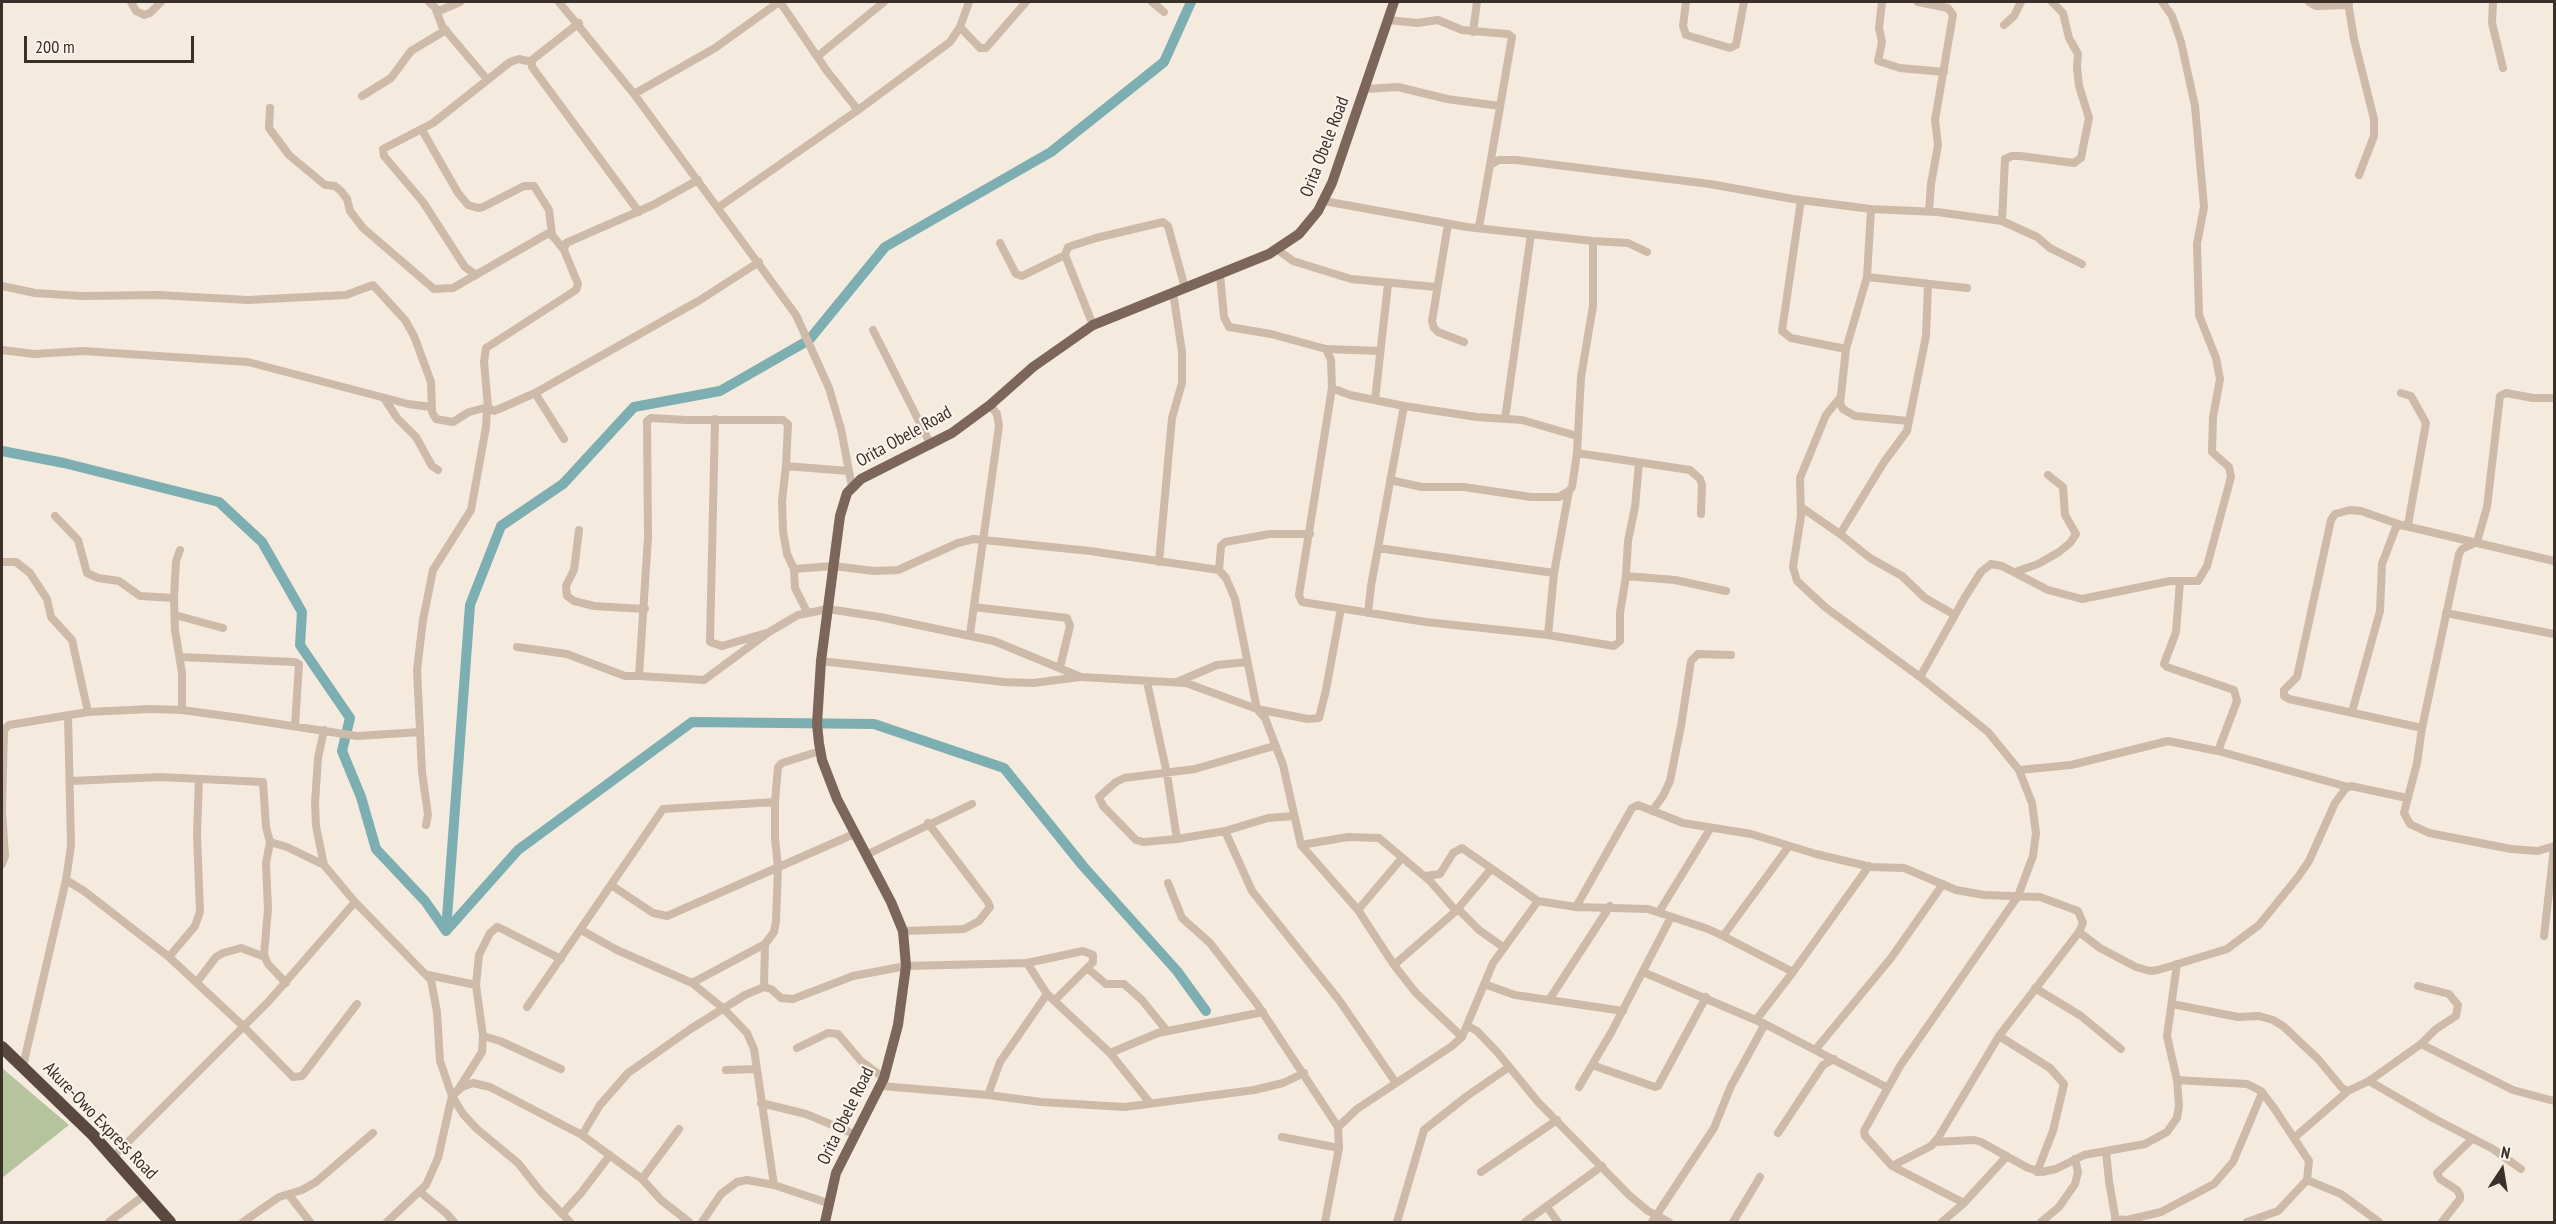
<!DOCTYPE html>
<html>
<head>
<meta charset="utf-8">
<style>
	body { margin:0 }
	#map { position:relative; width:2556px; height:1224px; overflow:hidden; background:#f4eade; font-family:"PT Sans Narrow",sans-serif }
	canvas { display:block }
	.frame { position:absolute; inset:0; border:3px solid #3a2f29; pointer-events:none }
	.north { position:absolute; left:2472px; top:1140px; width:60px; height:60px; -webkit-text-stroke:4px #fbf4eb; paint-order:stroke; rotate:12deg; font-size:16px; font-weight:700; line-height:24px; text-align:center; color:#3a2f29 }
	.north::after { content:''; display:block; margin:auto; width:21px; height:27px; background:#3a2f29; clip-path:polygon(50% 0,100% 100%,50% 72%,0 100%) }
	.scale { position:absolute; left:24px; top:36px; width:170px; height:27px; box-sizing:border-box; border:3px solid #3a2f29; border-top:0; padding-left:8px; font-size:18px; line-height:21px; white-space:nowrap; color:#3a2f29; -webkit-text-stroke:4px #fbf4eb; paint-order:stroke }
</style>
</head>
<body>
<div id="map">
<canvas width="2556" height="1224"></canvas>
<div class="frame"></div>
<div class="north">N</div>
<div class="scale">200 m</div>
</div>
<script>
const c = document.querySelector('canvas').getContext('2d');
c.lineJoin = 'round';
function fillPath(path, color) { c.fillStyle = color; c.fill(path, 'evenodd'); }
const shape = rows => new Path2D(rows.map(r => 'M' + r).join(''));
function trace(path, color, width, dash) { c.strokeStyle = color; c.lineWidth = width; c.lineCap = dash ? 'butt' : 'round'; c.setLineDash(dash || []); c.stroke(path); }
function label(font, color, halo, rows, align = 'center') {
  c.font = font + ' "PT Sans Narrow",sans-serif'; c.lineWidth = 4.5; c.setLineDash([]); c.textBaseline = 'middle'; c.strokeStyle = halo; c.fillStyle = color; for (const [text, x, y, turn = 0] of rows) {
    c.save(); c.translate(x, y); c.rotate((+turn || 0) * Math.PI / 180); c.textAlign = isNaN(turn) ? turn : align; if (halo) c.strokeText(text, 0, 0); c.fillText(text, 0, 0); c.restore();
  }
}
fillPath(shape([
	[2,1068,69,1125,2,1178]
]), '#b6c49d');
trace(shape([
	[2,451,64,463,219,502,262,542,302,612,300,645,350,718,342,751,361,797,376,849,425,901,446,931,518,850,692,722,874,724,1004,768,1083,866,1177,971,1206,1011],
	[446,931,470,605,501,526,563,484,634,407,720,391,809,340,885,247,1051,152,1164,62,1191,2]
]), '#7caeb2', 10);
trace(shape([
	[131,2,136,11,144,15,150,13,161,2],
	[429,2,439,11,460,2],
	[559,2,634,94,796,315,829,388,841,429,852,487],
	[1152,2,1164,12],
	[1686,2,1683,26,1686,35,1730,48,1736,45,1744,2],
	[1882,2,1879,28,1882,42,1878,61,1900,68,1944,72],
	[1918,2,1948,8,1953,15,1935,120,1938,145,1931,184,1929,211],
	[2309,2,2316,6,2349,5],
	[2348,2,2354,39,2374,119,2374,136,2359,175],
	[2493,2,2492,23,2503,68],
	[436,10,442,26,486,78],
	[1388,20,1417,23,1438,20,1462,30,1508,34,1512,37,1490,165],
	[579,23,532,60,532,67,639,212],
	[2004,25,2014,16,2021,2],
	[960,27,980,48,986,48,1026,2],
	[1473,32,1477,2],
	[818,56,884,2],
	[1365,89,1398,87,1447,99,1500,106],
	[634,94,715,48,779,2],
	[362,96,391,78,411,51,446,30],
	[270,108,269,128,289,155,325,185,335,186,341,191,347,199,350,211,363,228,434,289,453,288,547,234,552,235,564,250],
	[858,110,950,42,960,27,969,2],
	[422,130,458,193,468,205,478,208,483,207,524,186,534,186,549,210,552,235],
	[698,180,653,205,566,243,564,250,578,284,576,290,486,348,484,362,488,407,494,411,499,409,535,393,700,300,759,262],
	[1801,200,1782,331,1791,338,1846,349],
	[1324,201,1467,227,1593,241,1628,243,1647,252],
	[719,207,858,110,827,71,780,2],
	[1871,209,1867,277,1846,349,1840,404,1843,409,1855,416,1909,421],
	[2002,221,2005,159,2012,156,2020,156,2074,163,2081,158,2089,118,2079,86,2077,67,2078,54,2069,38,2063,13,2052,2],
	[1448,224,1432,321,1434,328,1438,332,1464,342],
	[1479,227,1490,165,1499,160,1516,160,1710,184,1793,199,1871,209,1937,212,2002,221,2037,237,2050,248,2082,264],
	[1000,243,1016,274,1022,276,1065,255],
	[1278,250,1293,261,1351,279,1436,287],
	[476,275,465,267,423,202,384,156,383,149,433,123,510,62,519,59,532,62],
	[1220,275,1224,317,1229,327,1271,334,1326,349,1331,360,1332,388,1299,595,1302,602,1426,622,1548,635,1614,646,1620,641,1620,613,1626,576,1675,580,1726,591],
	[1867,277,1967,288],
	[2,286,35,293,82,296,159,295,248,300,346,295,373,285,405,320,414,336,431,382,432,412,436,419,453,422,469,412,488,407],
	[1093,325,1065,255,1068,247,1096,238,1163,222,1168,226,1185,288],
	[873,330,931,445],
	[1326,349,1379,351],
	[2,350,34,354,83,351,248,362,408,404,431,407],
	[1332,388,1350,395,1404,406,1477,417,1522,420,1577,436],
	[535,393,564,439],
	[2401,393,2411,396,2426,423,2408,525],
	[384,398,397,418,416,437,432,466,438,470],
	[1839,399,1826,415,1800,478,1801,516,1793,567,1797,581,1825,607,1920,677,1988,732,2019,770,2032,803,2036,833,2033,856,2018,896,1900,1066,1864,1131,1865,1136,1892,1166,1964,1203],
	[1375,400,1388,284],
	[715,419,710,642,722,646,766,633],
	[1505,419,1531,234],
	[1577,453,1690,470,1700,479,1702,485,1701,514],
	[786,466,782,501,783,531,787,554,794,569,833,566,874,571,898,570,958,543,974,539,1090,551,1219,570,1226,578,1235,599,1257,709,1308,719,1319,718,1326,690,1341,608],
	[1390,480,1422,487,1464,487,1531,497,1559,497,1569,491,1572,487,1577,453,1581,377,1593,306,1593,241],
	[1801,507,1840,534,1870,558,1902,576,1925,598,1955,615],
	[55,516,78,540,87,573,98,578,119,581,140,596,174,598],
	[579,530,574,570,566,586,567,596,574,601,594,606,645,609],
	[1840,534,1884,462,1907,431,1926,336,1928,284],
	[2477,542,2462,549,2459,554,2422,728,2417,763,2404,813,2410,824,2429,833,2511,849,2538,851,2554,846],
	[2477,542,2487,507,2500,396,2506,393,2533,398,2554,398],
	[1378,548,1554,573],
	[180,550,176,561,174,598,175,630,182,673,182,710],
	[2,562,16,562,30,573,47,599,51,617,72,640,88,712],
	[1159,562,1172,418,1182,383,1182,352,1173,292],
	[794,569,795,588,807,612],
	[1219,570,1221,546,1225,542,1270,534,1310,534],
	[2015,572,2038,564,2059,552,2070,543,2076,534,2065,515,2063,487,2048,475],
	[1626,576,1628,541,1635,507,1639,463],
	[974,607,1067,618,1070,626,1060,667],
	[1368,613,1371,586,1404,406],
	[2446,613,2554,634],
	[175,615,223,628],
	[970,634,999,426,997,414,990,405],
	[1548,635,1554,573,1569,491],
	[517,647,567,654,625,676,639,676,648,537,647,421,651,418,686,420,783,420,788,424,786,466,848,471],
	[180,657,295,662,299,664,295,726],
	[821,661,1004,682,1033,683,1080,677],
	[639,676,704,680,769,632,798,615,828,609,880,617,994,641,1081,677,1186,683,1257,709,1265,718,1283,765,1301,845,1358,910,1394,965,1416,993,1462,1037],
	[1920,677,1965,597,1981,572,1991,564,2002,566,2048,590,2082,599,2170,581,2198,581,2207,566,2231,477,2229,467,2212,452,2213,417,2220,379,2216,358,2199,315,2197,244,2204,207,2195,106,2181,42,2172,16,2162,2],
	[1147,682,1167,774,1177,839,1225,831,1268,818,1294,816],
	[1177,682,1217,665,1247,662],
	[2352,712,2380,611,2382,564,2396,527,2401,525],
	[2422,728,2289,699,2284,696,2284,690,2297,677,2331,520,2335,514,2350,510,2361,511,2401,525,2554,561],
	[324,730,318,758,315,803,316,826,324,865,355,902,431,980,437,1012,440,1061,452,1096,463,1114,477,1129,518,1163,541,1192,570,1222],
	[2218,751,2348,787],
	[2019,770,2071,765,2168,741,2218,751,2237,701,2234,690,2167,667,2164,664,2176,632,2180,581],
	[71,781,160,777,263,782,266,827,270,842,266,863,268,909,264,955,268,964,286,983],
	[1652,811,1663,796,1670,781,1681,726,1691,661,1698,654,1731,655],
	[426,825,428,815,422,772,417,670,423,620,433,570,471,510,486,427,487,408],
	[1225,831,1252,891,1339,1000,1396,1083],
	[1177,839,1143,842,1136,840,1103,806,1099,797,1116,782,1124,778,1195,769,1274,746],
	[270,842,287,847,324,865],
	[1301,845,1348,837,1379,838,1430,881,1456,911],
	[866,855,972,804],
	[2,864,5,856,2,811,4,730,9,725,88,712,150,709,182,710,240,718,357,736,420,732],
	[1425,876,1440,874,1453,853,1462,848,1538,901,1576,907,1648,909,1708,929,1723,936,1789,846],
	[66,880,84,891,169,957,243,1026,293,1077,302,1076,357,1004],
	[1168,883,1182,918,1210,943,1257,1004,1338,1127,1339,1148,1325,1222],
	[611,885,653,913,667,916,854,834],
	[1576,907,1632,808,1638,805,1683,823,1751,834,1816,854,1871,867,1904,868,1956,890,1984,895,2040,897,2078,911,2083,923,2079,932,1999,1036,1938,1138,1931,1146,1892,1166],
	[1458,909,1479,930,1503,947],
	[1358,910,1402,858],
	[1659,912,1710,829],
	[581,930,617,950,692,983,724,1009,747,1033,754,1049,774,1185],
	[903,931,964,929,979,921,990,907,988,902,928,823],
	[2079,932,2100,948,2136,967,2150,971,2158,970,2227,949,2259,925,2298,877,2309,861,2335,803,2346,788,2351,786,2407,798],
	[1723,936,1793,972,1869,866],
	[2544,936,2554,848],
	[169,957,195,926,200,912,197,835,199,779],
	[1027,963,1083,951,1093,955,1093,962,1054,1001],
	[1394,965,1456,911,1491,869],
	[1087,968,1106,984,1124,984,1142,1000,1167,1031],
	[1643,972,1765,1024,1888,1088],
	[428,975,476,985],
	[197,982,216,957,223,953,241,948,265,957],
	[692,983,765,944],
	[1484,984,1515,995,1623,1011],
	[764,987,765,944,774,932,776,921,778,867,775,838,775,802,778,767,782,763,820,751],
	[2035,988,2081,1016,2121,1049],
	[1549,1000,1610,906],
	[2172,1004,2238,1017,2259,1016,2273,1020,2283,1026,2318,1059,2342,1088,2348,1091],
	[527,1007,663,809,775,802],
	[1756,1020,1793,972],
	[1468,1026,1477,1031,1498,1053,1538,1102,1629,1195,1648,1211,1669,1222],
	[483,1036,500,1041,561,1069],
	[1999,1036,2050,1068,2064,1084,2053,1131,2037,1172],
	[2421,1044,2513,1090,2554,1101],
	[797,1048,828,1033,838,1034,861,1061,884,1078],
	[1816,1049,1891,958,1943,884],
	[1110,1053,1158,1033,1263,1012],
	[1592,1065,1655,1087,1658,1086,1706,997],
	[23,1066,66,880,71,846,68,715],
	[726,1070,757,1069],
	[2177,1080,2247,1084,2261,1091,2274,1108,2309,1161,2307,1180],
	[2369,1081,2433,1118,2493,1149,2521,1169],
	[882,1086,988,1095,1041,1102,1125,1107,1254,1090,1283,1083,1304,1073],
	[1579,1087,1612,1031,1671,917],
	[458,1090,482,1052,483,1036,476,985,479,955,490,933,497,927,500,928,561,959],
	[988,1095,1000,1062,1047,994],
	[761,1103,806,1114,854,1134],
	[1338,1127,1357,1109,1452,1046,1462,1037,1493,963,1538,901],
	[1778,1133,1823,1065,1834,1059],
	[582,1135,600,1105,628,1073,692,1028,745,995,764,987,771,989,781,998,793,999,853,976,906,966,1027,963,1047,994,1110,1053,1150,1103],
	[1282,1137,1339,1148],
	[2294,1138,2348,1091,2369,1081,2421,1044,2436,1029,2456,1016,2458,1005,2449,994,2418,986],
	[1935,1142,1974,1140,1981,1142,2028,1168,2042,1172,2056,1169,2084,1155,2145,1144,2167,1132,2177,1118,2179,1106,2177,1080,2167,1036,2177,964],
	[2106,1151,2109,1181,2116,1222],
	[113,1157,269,1001,355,902],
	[1481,1172,1557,1120],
	[642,1179,679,1129],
	[420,1192,446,1213,454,1222],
	[289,1195,310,1222],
	[1547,1207,1558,1222],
	[562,1214,581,1193,610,1155],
	[2115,1219,2127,1220,2161,1212,2214,1184,2233,1162,2262,1093],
	[109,1222,146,1194],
	[243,1222,279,1197,302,1190,316,1182,373,1133],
	[387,1222,426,1185,438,1158,452,1096,462,1087,473,1083,490,1087,582,1135,642,1179,661,1200,689,1222],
	[702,1222,721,1194,737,1182,747,1180,774,1185,828,1203],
	[1397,1222,1424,1130,1467,1096,1509,1067],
	[1525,1222,1602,1166],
	[1652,1222,1714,1128,1731,1086,1765,1024],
	[1733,1222,1760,1177],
	[1942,1222,1964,1203,2007,1156],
	[2041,1222,2059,1207,2075,1184,2078,1172,2075,1159],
	[2247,1222,2278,1211,2307,1180,2341,1194,2379,1222],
	[2442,1222,2460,1199,2460,1195,2457,1190,2440,1179,2437,1173,2472,1139]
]), '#cdbaa9', 8);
trace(shape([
	[825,1222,836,1173,884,1078,898,1025,906,966,903,931,891,902,837,799,822,760,819,743,817,724,821,661,840,516,847,493,861,479,952,433,990,405,1033,367,1093,325,1269,254,1299,234,1318,211,1332,183,1394,2]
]), '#7c665a', 10);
trace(shape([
	[2,1047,93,1135,170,1222]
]), '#5b4940', 12);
label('18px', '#3a2f29', '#fbf4eb', [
	["Orita Obele Road",1325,147,-69],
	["Orita Obele Road",904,437,-29],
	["Orita Obele Road",846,1116,-64],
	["Akure-Owo Express Road",100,1121,46]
]);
</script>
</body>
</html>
